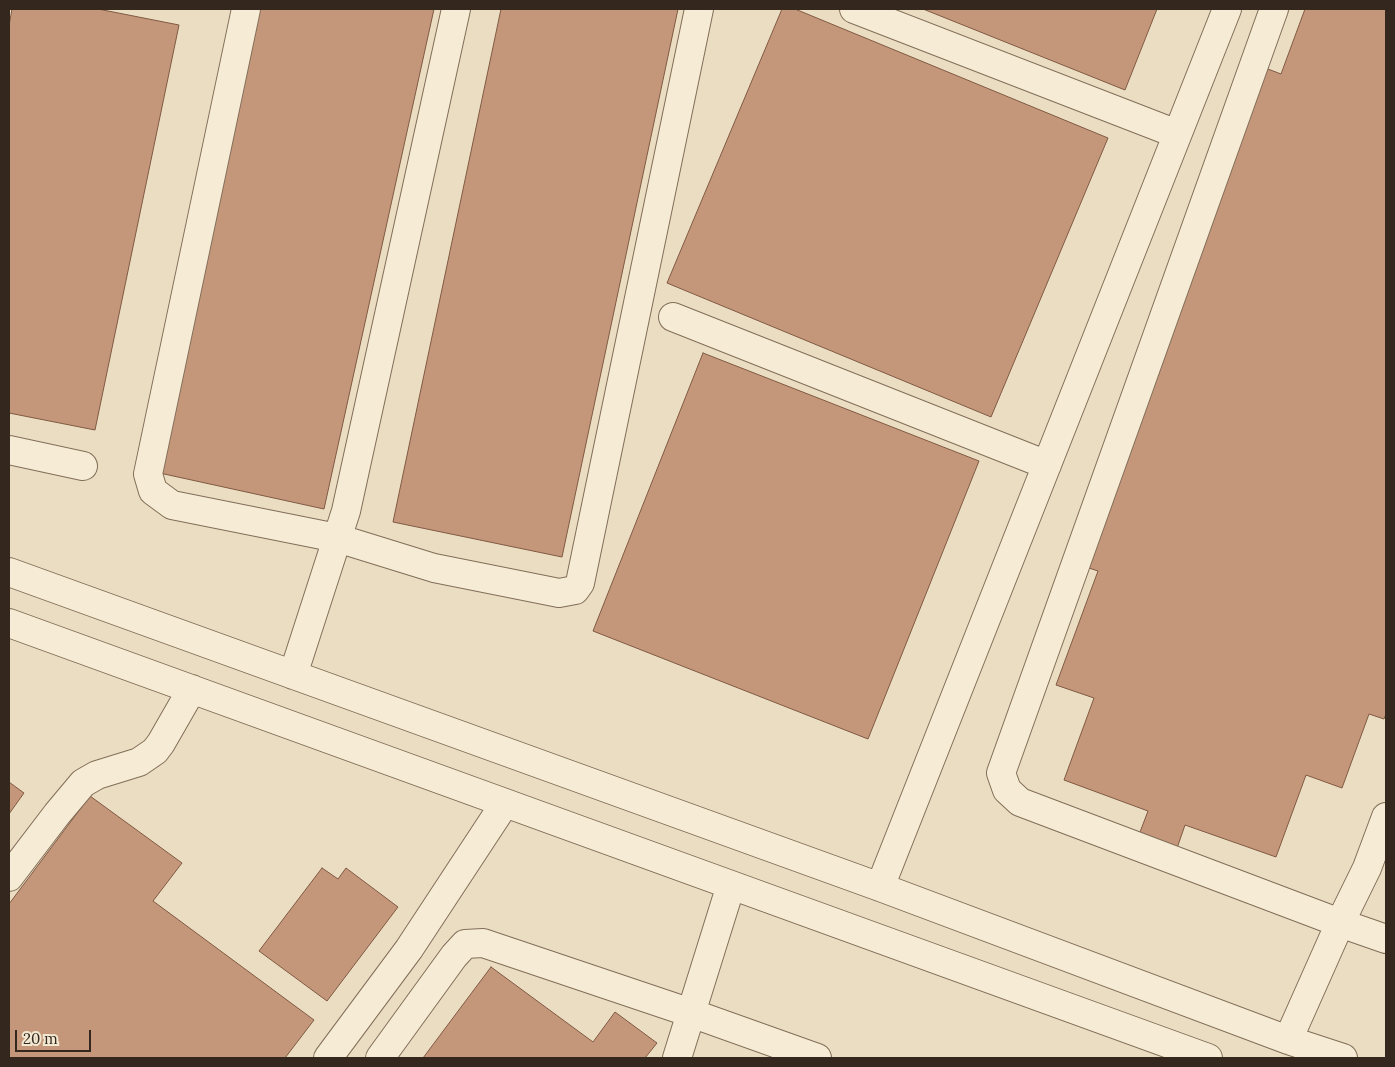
<!DOCTYPE html>
<html>
<head>
<meta charset="utf-8">
<style>
	body { margin:0 }
	#map { position:relative; width:1395px; height:1067px; overflow:hidden; background:#eaddc2; font-family:Lora,serif }
	canvas { display:block }
	.frame { position:absolute; inset:0; border:10px solid #33271e; pointer-events:none }
	.scale { position:absolute; left:15px; top:1030px; width:76px; height:22px; box-sizing:border-box; border:2px solid #33271e; border-top:0; padding-left:6px; font-size:15px; line-height:18px; white-space:nowrap; color:#33271e; -webkit-text-stroke:4px #f2e7d1; paint-order:stroke }
</style>
</head>
<body>
<div id="map">
<canvas width="1395" height="1067"></canvas>
<div class="frame"></div>
<div class="scale">20 m</div>
</div>
<script>
const c = document.querySelector('canvas').getContext('2d');
c.lineJoin = 'round';
function fillPath(path, color) { c.fillStyle = color; c.fill(path, 'evenodd'); }
const shape = rows => new Path2D(rows.map(r => 'M' + r).join(''));
function trace(path, color, width, dash) { c.strokeStyle = color; c.lineWidth = width; c.lineCap = dash ? 'butt' : 'round'; c.setLineDash(dash || []); c.stroke(path); }
const building = shape([
	[12,9,98,9,179,25,95,430,9,413,9,26,12,9],
	[256,9,434,9,324,509,155,472,256,9],
	[501,9,678,9,562,557,393,522,501,9],
	[782,9,795,9,1108,138,991,417,667,283,782,9],
	[923,9,1157,9,1125,90,923,9],
	[1305,9,1386,9,1386,714,1384,719,1369,714,1342,788,1306,775,1276,857,1185,825,1175,854,1137,840,1148,811,1064,780,1094,698,1056,685,1098,571,1077,564,1260,66,1281,74,1305,9],
	[703,353,979,461,868,739,593,631,703,353],
	[9,782,24,793,9,814,9,782],
	[90,796,182,863,153,901,314,1020,285,1058,9,1058,9,904,90,796],
	[322,868,338,879,346,868,398,907,327,1001,259,951,322,868],
	[491,967,593,1042,615,1012,657,1043,645,1058,423,1058,491,967]
]);
fillPath(building, '#c5977a');
trace(building, '#7f5942', 1);
const minor = shape([
	[246,9,148,474,153,491,172,505,337,538,434,568,559,593,575,590,580,583,699,9],
	[854,9,1177,134],
	[1274,9,1001,773,1007,790,1020,802,1340,923,1367,868,1386,817],
	[673,317,1047,465],
	[9,450,83,466],
	[9,572,880,887,1288,1040,1343,1058],
	[9,623,1208,1058],
	[293,675,346,511,456,9],
	[9,877,57,814,83,783,97,775,139,762,155,751,161,743,192,689],
	[880,887,1227,9],
	[1288,1040,1340,923,1386,939],
	[328,1058,409,949,505,803],
	[380,1058,454,956,465,944,483,943,691,1013,817,1058],
	[677,1058,731,885]
]);
trace(minor, '#826e5a', 30);
trace(minor, '#f6ebd4', 28);
</script>
</body>
</html>
